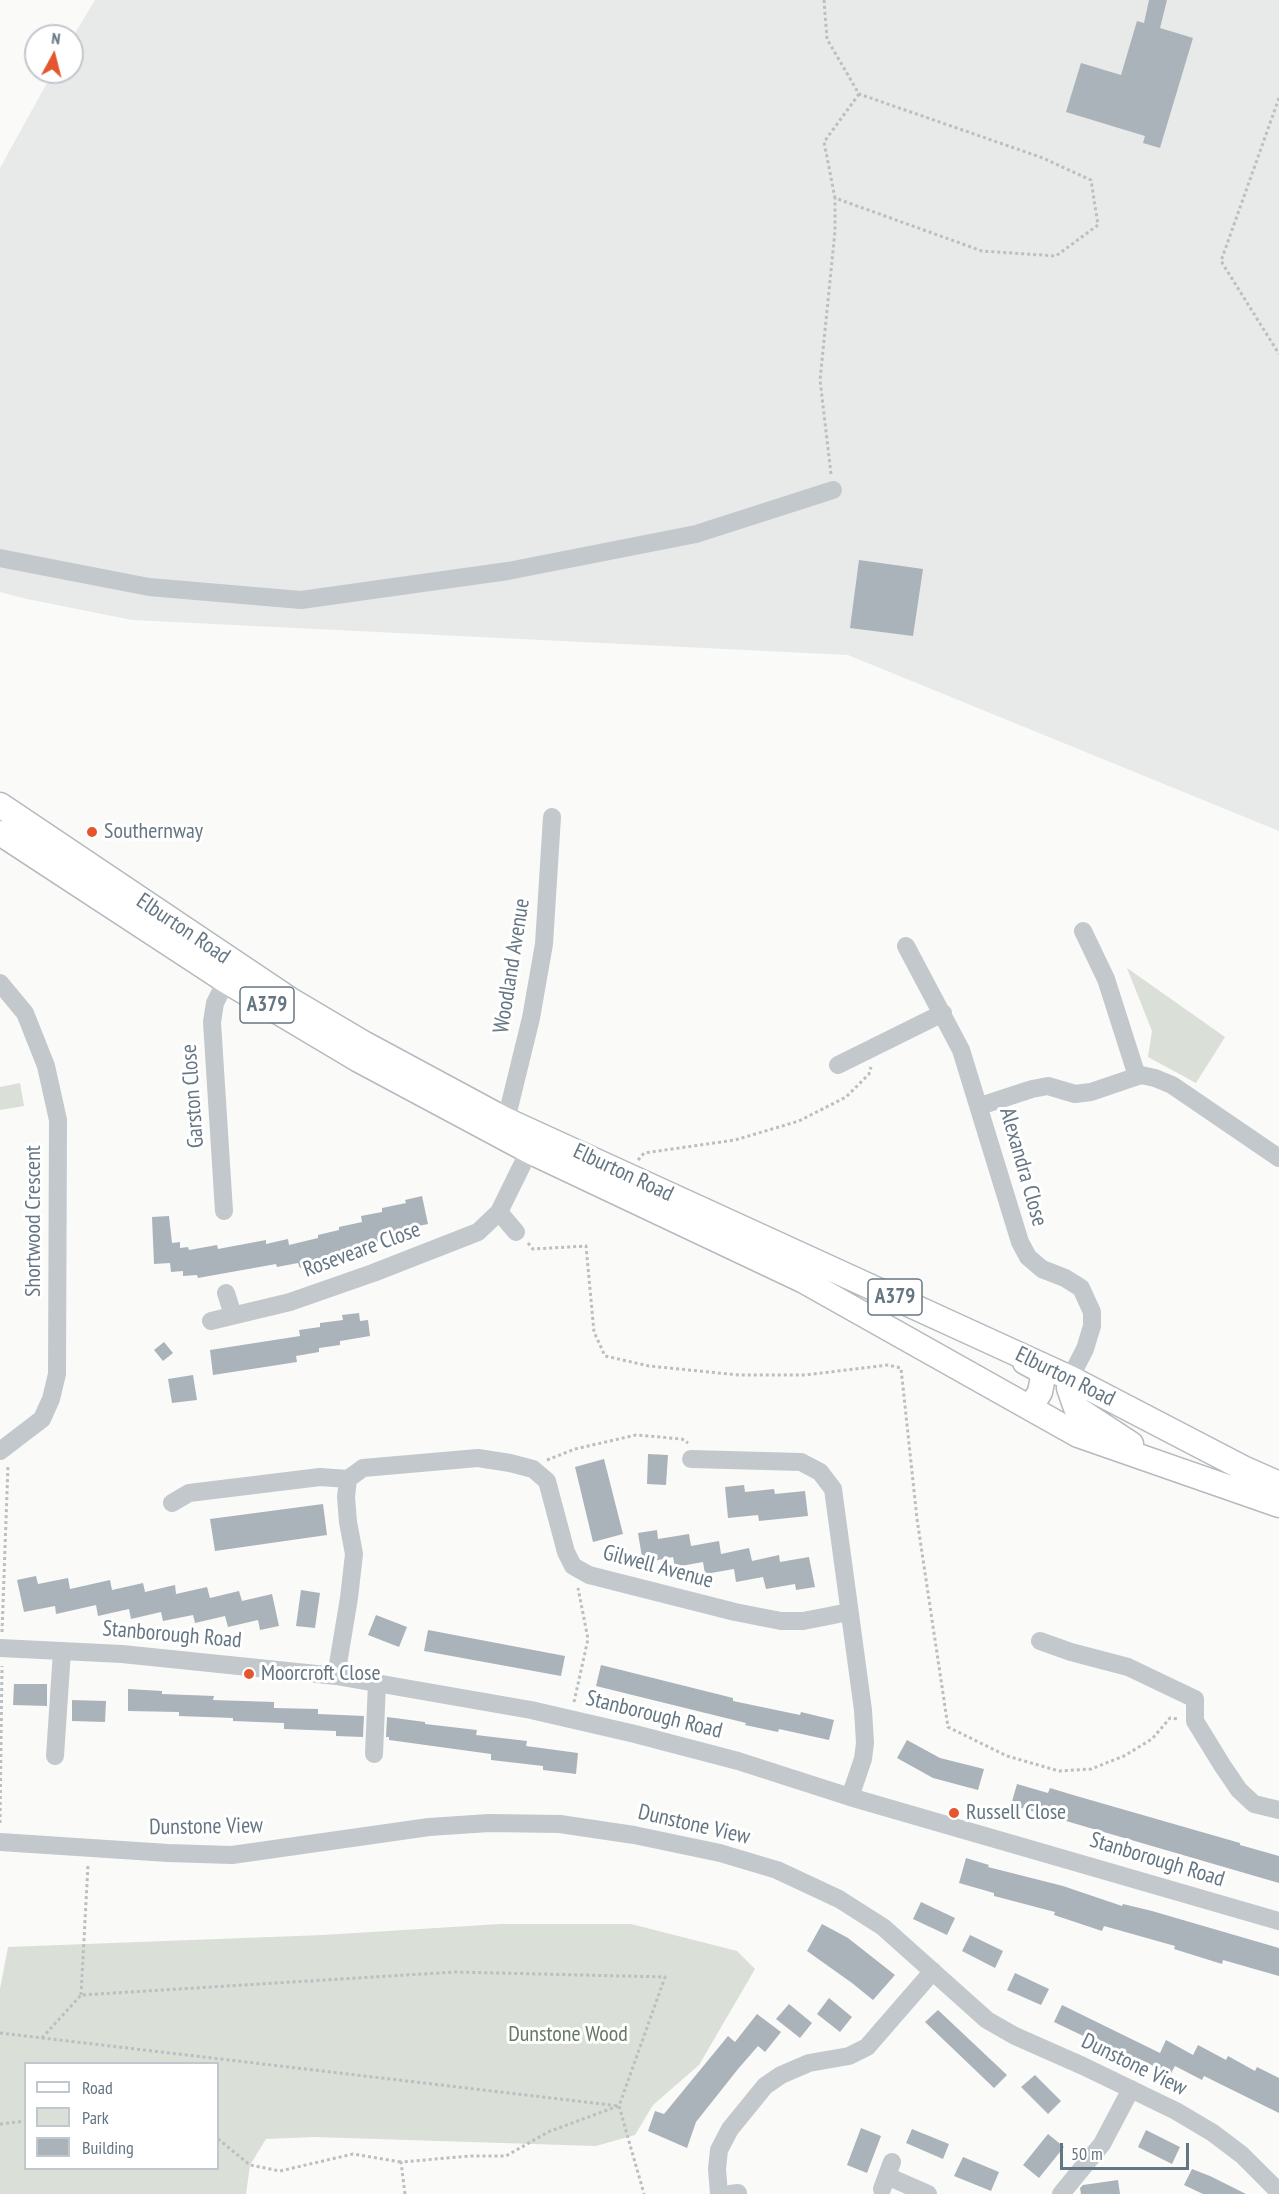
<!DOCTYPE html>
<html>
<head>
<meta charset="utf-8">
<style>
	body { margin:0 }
	#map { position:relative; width:1279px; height:2194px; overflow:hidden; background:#fafaf8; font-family:"PT Sans Narrow",sans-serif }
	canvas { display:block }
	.legend { position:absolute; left:24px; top:2062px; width:195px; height:108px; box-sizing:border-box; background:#fff; border:2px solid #c1c8cd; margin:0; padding:8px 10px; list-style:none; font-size:18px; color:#657683 }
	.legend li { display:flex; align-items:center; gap:12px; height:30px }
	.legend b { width:30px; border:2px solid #c1c8cd }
	.north { position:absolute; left:24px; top:24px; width:60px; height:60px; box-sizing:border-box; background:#fff; border:2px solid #c1c8cd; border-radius:50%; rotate:7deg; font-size:16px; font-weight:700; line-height:24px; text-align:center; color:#657683 }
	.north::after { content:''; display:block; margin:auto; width:21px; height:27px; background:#e4572e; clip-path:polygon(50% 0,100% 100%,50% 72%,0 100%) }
	.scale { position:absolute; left:1060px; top:2143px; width:129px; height:27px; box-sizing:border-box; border:3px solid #657683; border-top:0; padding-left:8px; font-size:18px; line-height:21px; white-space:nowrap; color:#657683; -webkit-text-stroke:4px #fff; paint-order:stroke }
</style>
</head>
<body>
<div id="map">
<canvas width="1279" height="2194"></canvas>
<ul class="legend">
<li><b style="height:8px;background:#fff"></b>Road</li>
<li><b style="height:16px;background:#dadfd7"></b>Park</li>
<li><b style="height:16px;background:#aab3b9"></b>Building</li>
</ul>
<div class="north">N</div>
<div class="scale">50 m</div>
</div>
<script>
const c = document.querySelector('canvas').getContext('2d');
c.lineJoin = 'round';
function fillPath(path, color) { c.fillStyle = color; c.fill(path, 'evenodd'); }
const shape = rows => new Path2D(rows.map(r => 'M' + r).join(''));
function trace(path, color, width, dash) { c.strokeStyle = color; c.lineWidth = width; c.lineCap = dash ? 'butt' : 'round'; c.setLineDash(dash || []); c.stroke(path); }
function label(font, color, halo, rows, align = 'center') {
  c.font = font + ' "PT Sans Narrow",sans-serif'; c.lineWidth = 6; c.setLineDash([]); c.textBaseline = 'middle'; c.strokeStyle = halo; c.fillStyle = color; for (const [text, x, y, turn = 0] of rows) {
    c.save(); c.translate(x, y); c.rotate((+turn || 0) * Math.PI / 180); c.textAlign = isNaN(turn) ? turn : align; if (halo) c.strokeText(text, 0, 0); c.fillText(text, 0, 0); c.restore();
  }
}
fillPath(shape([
	[95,0,1279,0,1279,831,848,655,132,620,27,599,0,592,0,168,53,72,72,72,72,38]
]), '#e8e9e9');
fillPath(shape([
	[1127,968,1225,1037,1196,1083,1148,1057,1152,1031],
	[20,1083,24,1106,0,1110,0,1087],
	[501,1924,631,1924,737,1951,755,1969,699,2065,653,2105,635,2135,596,2146,314,2137,266,2139,250,2165,246,2194,0,2194,0,1989,8,1947,323,1935],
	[26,2064,218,2064,218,2168,26,2168]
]), '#dadfd7');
fillPath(shape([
	[1149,0,1167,0,1160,28,1193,38,1160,148,1143,143,1145,136,1066,112,1081,63,1121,75,1137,21,1144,23],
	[859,560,923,569,913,636,850,628],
	[422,1196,428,1224,404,1229,404,1232,383,1237,383,1241,339,1252,339,1256,316,1261,316,1264,300,1268,298,1263,277,1267,276,1264,198,1278,197,1275,183,1276,183,1271,171,1272,170,1263,154,1264,152,1217,169,1216,172,1243,180,1242,180,1248,188,1247,189,1250,217,1245,218,1249,266,1240,266,1244,288,1239,289,1245,318,1238,318,1235,339,1230,339,1227,362,1222,361,1216,382,1212,382,1208,406,1203,405,1200],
	[359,1313,360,1321,368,1320,370,1336,340,1341,340,1345,319,1348,319,1352,296,1356,297,1362,213,1375,210,1350,300,1336,299,1330,320,1327,320,1323,343,1320,342,1315],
	[164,1342,173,1353,163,1361,154,1350],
	[193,1375,197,1400,172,1403,168,1379],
	[648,1454,668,1455,666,1485,647,1484],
	[604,1459,623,1534,593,1542,575,1467],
	[744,1485,745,1492,774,1489,775,1494,805,1491,808,1516,759,1521,758,1515,728,1518,725,1487],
	[323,1504,327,1535,215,1551,210,1519],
	[657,1530,658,1539,689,1534,691,1546,719,1541,721,1554,749,1548,752,1561,779,1555,780,1562,809,1557,815,1587,796,1590,795,1584,766,1589,763,1577,736,1582,734,1569,705,1574,703,1562,675,1567,673,1557,643,1563,638,1533],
	[36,1576,38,1584,68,1578,70,1589,110,1580,112,1590,143,1583,145,1592,175,1585,176,1594,207,1587,210,1598,239,1591,242,1601,272,1594,279,1626,260,1630,258,1620,228,1627,225,1616,195,1623,193,1615,163,1621,161,1612,131,1619,129,1609,98,1616,96,1605,56,1614,55,1606,24,1612,17,1580],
	[301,1590,320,1593,315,1628,296,1626],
	[376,1615,407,1627,399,1647,368,1635],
	[428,1630,565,1656,561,1676,424,1651],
	[601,1665,733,1698,733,1701,800,1715,801,1712,834,1720,829,1740,779,1729,778,1732,745,1725,746,1723,596,1686],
	[14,1684,47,1684,47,1706,13,1705],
	[128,1689,162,1691,162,1694,214,1696,213,1700,274,1702,274,1708,318,1709,318,1714,364,1716,363,1737,336,1736,336,1731,284,1729,284,1723,233,1721,233,1718,179,1716,179,1712,128,1711],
	[72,1700,106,1701,105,1722,72,1721],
	[387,1717,425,1722,425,1724,477,1730,476,1735,527,1741,526,1746,578,1753,576,1774,543,1770,543,1766,491,1760,491,1754,389,1740,389,1737,386,1737],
	[907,1740,940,1758,984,1769,978,1790,933,1778,897,1758],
	[1017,1784,1048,1793,1050,1788,1073,1795,1240,1843,1240,1845,1279,1856,1279,1883,1011,1805],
	[966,1858,989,1865,988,1867,1063,1886,1122,1906,1123,1904,1152,1911,1279,1948,1279,1976,1223,1960,1222,1964,1174,1949,1175,1946,1104,1926,1102,1931,1054,1915,1055,1912,994,1896,994,1893,959,1883],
	[921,1902,955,1918,947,1935,913,1919],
	[822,1924,848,1938,895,1975,873,2000,852,1983,807,1951],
	[970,1935,1003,1951,995,1968,962,1951],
	[1015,1973,1049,1989,1041,2005,1007,1990],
	[829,1998,852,2017,840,2032,817,2014],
	[789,2004,812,2023,800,2038,776,2019],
	[1062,2005,1160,2053,1166,2040,1193,2055,1198,2045,1226,2060,1228,2056,1255,2071,1257,2067,1279,2078,1279,2113,1204,2076,1202,2080,1175,2066,1170,2075,1142,2060,1140,2063,1054,2022],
	[938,2010,1007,2075,994,2088,925,2022],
	[757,2014,781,2032,765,2052,758,2046,738,2069,696,2122,687,2148,648,2131,655,2111,664,2114,728,2036,735,2042],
	[1035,2075,1061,2101,1048,2114,1021,2087],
	[861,2128,881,2136,867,2173,847,2165],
	[912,2129,949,2144,943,2159,906,2143],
	[1146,2130,1180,2147,1172,2164,1138,2147],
	[1048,2134,1064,2147,1039,2178,1023,2165],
	[963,2157,999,2172,991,2191,954,2176],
	[1192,2169,1210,2176,1246,2194,1203,2194,1184,2185],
	[1118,2180,1120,2194,1081,2194,1080,2188,1083,2185]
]), '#aab3b9');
const major = shape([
	[0,805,289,999,365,1044,506,1120,1070,1378,1243,1468,1279,1484],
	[0,833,226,981,357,1059,529,1151,804,1281,1078,1435,1279,1505],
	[1025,1362,1038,1369,1043,1377,1040,1392,1030,1408],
	[1070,1378,1069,1388,1076,1408,1131,1444]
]);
trace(major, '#b5babe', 27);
trace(shape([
	[824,0,827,39,859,94,1043,158,1091,180,1098,225,1056,256,982,251,835,198,824,142,859,94],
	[1279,98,1221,261,1279,354],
	[831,474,820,380,835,231,835,198],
	[638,1160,644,1153,735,1140,799,1121,846,1097,869,1074,871,1067],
	[528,1243,533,1249,586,1246,594,1332,605,1356,649,1366,739,1375,805,1375,888,1365,901,1368,917,1519,948,1727,1007,1756,1059,1771,1091,1769,1124,1756,1152,1739,1170,1718,1179,1719],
	[547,1460,575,1449,636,1435,682,1439,688,1443],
	[2,1632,8,1465],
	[574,1702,588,1639,578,1588],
	[0,1823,2,1666],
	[81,1995,88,1865],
	[0,2033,619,2106],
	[42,2038,81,1995,455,1972,665,1977,619,2106,644,2194],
	[0,2124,26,2121],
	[218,2139,250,2165,280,2171,353,2154,401,2162],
	[405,2194,401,2162,471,2156,506,2156,548,2132,618,2106]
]), '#bbbfc2', 3, [3, 3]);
trace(shape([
	[0,558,149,587,301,600,508,571,696,534,833,490],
	[1083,931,1106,979,1137,1076],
	[906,946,961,1050,1020,1242,1028,1257,1042,1269,1065,1278,1081,1288,1092,1312,1092,1326,1085,1349,1070,1378],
	[0,983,25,1013,46,1066,58,1120,57,1374,51,1399,42,1419,0,1451],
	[838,1065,943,1013],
	[980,1106,1032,1089,1048,1086,1075,1094,1091,1092,1141,1075,1155,1078,1172,1085,1279,1158],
	[506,1120,531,1018,544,944,552,817],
	[224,1211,212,1022,215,1003,226,981],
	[499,1212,516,1232],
	[226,1293,233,1315],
	[211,1321,290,1302,373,1273,478,1232,499,1212,529,1151],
	[691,1459,801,1462,820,1472,833,1489,863,1710,865,1743,863,1759,850,1797],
	[172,1503,189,1493,320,1477,348,1479,363,1468,478,1458,510,1463,533,1469,547,1481,566,1552,573,1566,589,1575,735,1612,781,1621,803,1621,849,1612],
	[1040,1641,1071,1652,1128,1667,1195,1699,1195,1721,1222,1765,1239,1790,1254,1804,1279,1810],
	[0,1648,122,1654,336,1676,531,1710,635,1734,738,1761,850,1797,1279,1921],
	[336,1676,349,1598,354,1554,348,1522,346,1497,348,1479],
	[374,1754,377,1683],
	[55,1756,62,1651],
	[0,1842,168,1853,232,1855,429,1827,489,1823,560,1824,634,1835,720,1853,777,1870,839,1899,883,1927,987,2020,1015,2036,1083,2066,1176,2111,1213,2133,1242,2155,1279,2192],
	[887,2176,928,2194],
	[882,2189,892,2162],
	[719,2194,717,2169,719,2150,730,2129,765,2086,781,2075,809,2063,849,2056,867,2047,933,1971],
	[730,2194,738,2193],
	[1061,2194,1102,2144,1131,2089]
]), '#c3c8cc', 18);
trace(major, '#fff', 24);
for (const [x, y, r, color] of [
	[92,832,6,"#e4572e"],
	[249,1674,6,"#e4572e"],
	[954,1813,6,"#e4572e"]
]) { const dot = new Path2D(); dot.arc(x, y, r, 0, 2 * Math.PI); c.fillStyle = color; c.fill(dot); trace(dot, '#fff', 2); }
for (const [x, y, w] of [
	[267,1005,54],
	[895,1297,54]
]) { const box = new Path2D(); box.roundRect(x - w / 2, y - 18, w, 36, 4.5); c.fillStyle = '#fff'; c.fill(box); trace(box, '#657683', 1.5); }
label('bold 21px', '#657683', null, [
	["A379",267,1005],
	["A379",895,1297]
]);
label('22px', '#657683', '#fff', [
	["Southernway",104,832],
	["Moorcroft Close",261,1674],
	["Russell Close",966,1813]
], 'left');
label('22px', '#657683', '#fff', [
	["Elburton Road",183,929,34],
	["Woodland Avenue",512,966,-81],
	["Garston Close",193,1096,-94],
	["Alexandra Close",1023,1167,74],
	["Elburton Road",623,1173,25],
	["Shortwood Crescent",34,1221,-90],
	["Roseveare Close",362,1250,-20],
	["Elburton Road",1065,1377,26],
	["Gilwell Avenue",658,1567,15],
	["Stanborough Road",172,1635,5],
	["Stanborough Road",654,1715,14],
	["Dunstone View",694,1825,13],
	["Dunstone View",206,1827,-1],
	["Stanborough Road",1157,1860,17],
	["Dunstone View",1134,2065,26]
]);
label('22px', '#687a64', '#fff', [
	["Dunstone Wood",568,2035]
]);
</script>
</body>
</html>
